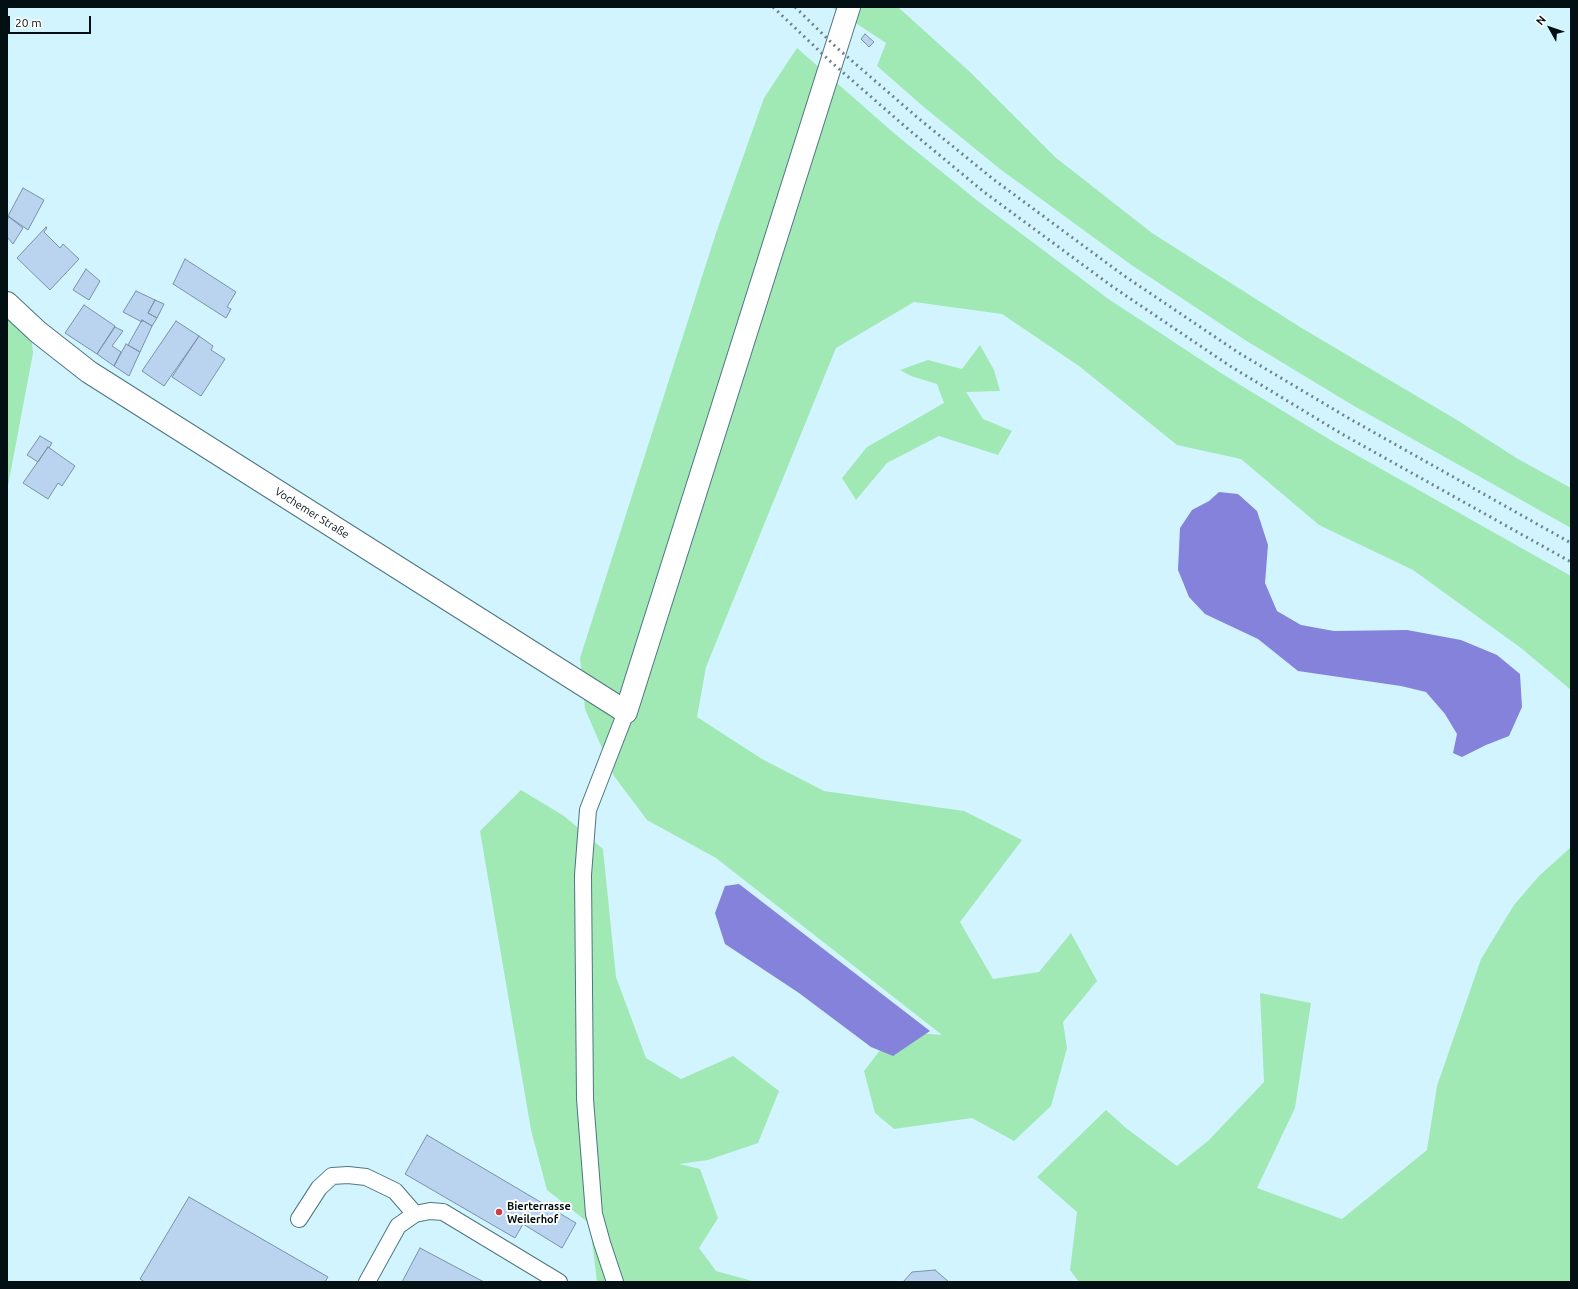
<!DOCTYPE html>
<html>
<head>
<meta charset="utf-8">
<style>
	body { margin:0 }
	#map { position:relative; width:1578px; height:1289px; overflow:hidden; background:#d2f4ff; font-family:Ubuntu,sans-serif }
	canvas { display:block }
	.frame { position:absolute; inset:0; border:8px solid #020f13; pointer-events:none }
	.north { position:absolute; left:1530px; top:8px; width:40px; height:40px; -webkit-text-stroke:3px #fff; paint-order:stroke; rotate:310deg; font-size:11px; font-weight:700; line-height:16px; text-align:center; color:#020f13 }
	.north::after { content:''; display:block; margin:auto; width:14px; height:18px; background:#020f13; clip-path:polygon(50% 0,100% 100%,50% 72%,0 100%) }
	.scale { position:absolute; left:8px; top:16px; width:83px; height:18px; box-sizing:border-box; border:2px solid #020f13; border-top:0; padding-left:5px; font-size:12px; line-height:14px; white-space:nowrap; color:#020f13; -webkit-text-stroke:3px #fff; paint-order:stroke }
</style>
</head>
<body>
<div id="map">
<canvas width="1578" height="1289"></canvas>
<div class="frame"></div>
<div class="north">N</div>
<div class="scale">20 m</div>
</div>
<script>
const c = document.querySelector('canvas').getContext('2d');
c.lineJoin = 'round';
function fillPath(path, color) { c.fillStyle = color; c.fill(path, 'evenodd'); }
const shape = rows => new Path2D(rows.map(r => 'M' + r).join(''));
function trace(path, color, width, dash) { c.strokeStyle = color; c.lineWidth = width; c.lineCap = dash ? 'butt' : 'round'; c.setLineDash(dash || []); c.stroke(path); }
function label(font, color, halo, rows, align = 'center') {
  c.font = font + ' Ubuntu,sans-serif'; c.lineWidth = 4; c.setLineDash([]); c.textBaseline = 'middle'; c.strokeStyle = halo; c.fillStyle = color; for (const [text, x, y, turn = 0] of rows) {
    c.save(); c.translate(x, y); c.rotate((+turn || 0) * Math.PI / 180); c.textAlign = isNaN(turn) ? turn : align; if (halo) c.strokeText(text, 0, 0); c.fillText(text, 0, 0); c.restore();
  }
}
fillPath(shape([
	[831,7,898,7,971,73,1055,157,1152,233,1300,327,1457,420,1518,459,1571,488,1571,528,1354,406,1245,340,1130,264,1000,169,925,108,877,66,886,43],
	[797,48,895,134,979,202,1107,298,1224,375,1337,444,1571,576,1571,690,1521,648,1413,570,1319,525,1241,459,1177,445,1079,366,1002,314,914,302,836,348,706,667,697,717,762,759,824,791,964,811,1022,840,960,922,993,979,1039,972,1071,933,1097,981,1063,1022,1067,1048,1051,1106,1014,1141,972,1118,894,1129,875,1113,864,1071,895,1031,942,1035,716,858,647,820,614,776,585,709,580,658,716,233,764,98],
	[7,319,32,342,33,353,7,491],
	[980,345,994,370,1000,391,966,392,983,419,1012,431,998,455,939,436,887,463,856,500,842,478,867,447,944,403,937,384,911,376,900,370,928,360,962,369],
	[521,790,564,816,603,849,616,977,646,1058,681,1079,733,1056,779,1091,758,1143,708,1160,679,1164,700,1169,718,1218,699,1248,716,1271,756,1282,597,1282,590,1224,547,1190,531,1130,480,831],
	[1571,847,1571,1282,1079,1282,1070,1270,1077,1212,1037,1177,1106,1110,1126,1128,1177,1166,1209,1140,1264,1082,1260,993,1311,1003,1295,1108,1257,1188,1342,1219,1427,1150,1437,1086,1481,959,1514,905,1539,876]
]), '#a1e9b4');
fillPath(shape([
	[1219,492,1238,494,1257,511,1268,545,1265,583,1277,611,1301,625,1334,631,1407,630,1461,640,1497,655,1520,674,1522,707,1509,736,1486,745,1462,757,1453,753,1457,734,1445,714,1426,692,1401,686,1298,671,1258,639,1205,614,1189,597,1178,570,1180,528,1192,510,1209,501],
	[739,884,930,1031,893,1056,871,1047,799,993,725,944,715,913,725,886]
]), '#8582db');
const building = shape([
	[865,34,874,42,869,47,861,39,865,34],
	[23,188,44,200,28,230,8,216,23,188],
	[9,217,23,228,13,244,7,237,7,220,9,217],
	[46,227,47,228,44,232,60,248,63,244,79,259,50,290,17,258,46,227],
	[185,259,236,292,227,307,231,309,226,318,173,284,185,259],
	[86,269,100,281,89,300,73,290,86,269],
	[136,291,155,300,148,313,157,318,152,326,142,320,142,322,123,312,136,291],
	[155,300,164,304,157,318,148,313,155,300],
	[84,305,115,326,97,354,65,333,84,305],
	[142,320,152,326,140,352,128,345,142,320],
	[176,321,199,336,164,386,142,371,176,321],
	[115,327,123,331,112,346,121,352,114,366,97,354,115,327],
	[199,336,213,346,211,350,225,359,201,396,172,377,199,336],
	[126,344,140,352,129,376,114,366,126,344],
	[40,436,52,443,49,448,48,447,38,462,27,455,40,436],
	[48,447,75,466,62,486,58,483,48,499,23,483,48,447],
	[427,1135,576,1223,562,1248,523,1224,515,1238,405,1174,427,1135],
	[189,1197,328,1277,325,1282,145,1282,140,1279,189,1197],
	[420,1248,484,1282,402,1282,420,1248],
	[935,1270,949,1282,903,1282,912,1272,935,1270]
]);
fillPath(building, '#bad3ef');
trace(building, '#7991ab', 1);
const service = shape([
	[299,1219,319,1188,332,1176,348,1175,366,1177,395,1191,415,1214],
	[367,1282,398,1226,415,1214,430,1211,443,1212,559,1282],
	[615,1282,602,1243,594,1214,585,1099,583,875,588,810,626,712]
]);
const minor = shape([
	[7,303,38,332,89,372,626,712,849,7]
]);
trace(service, '#4e7681', 18);
trace(minor, '#4e7681', 24);
trace(service, '#fff', 16);
trace(minor, '#fff', 22);
trace(shape([
	[773,7,831,62,908,129,984,192,1113,287,1230,366,1342,434,1571,562],
	[795,7,836,47,918,118,993,179,1123,275,1239,353,1350,419,1571,543]
]), '#6d848c', 3, [2, 4]);
for (const [x, y, r, color] of [
	[499,1212,4,"#cf3f47"]
]) { const dot = new Path2D(); dot.arc(x, y, r, 0, 2 * Math.PI); c.fillStyle = color; c.fill(dot); trace(dot, '#fff', 1.5); }
label('11px', '#020f13', '#fff', [
	["Vochemer Straße",312,513,32]
]);
label('bold 11px', '#020f13', '#fff', [
	["Bierterrasse",507,1206],
	["Weilerhof",507,1219]
], 'left');
</script>
</body>
</html>
